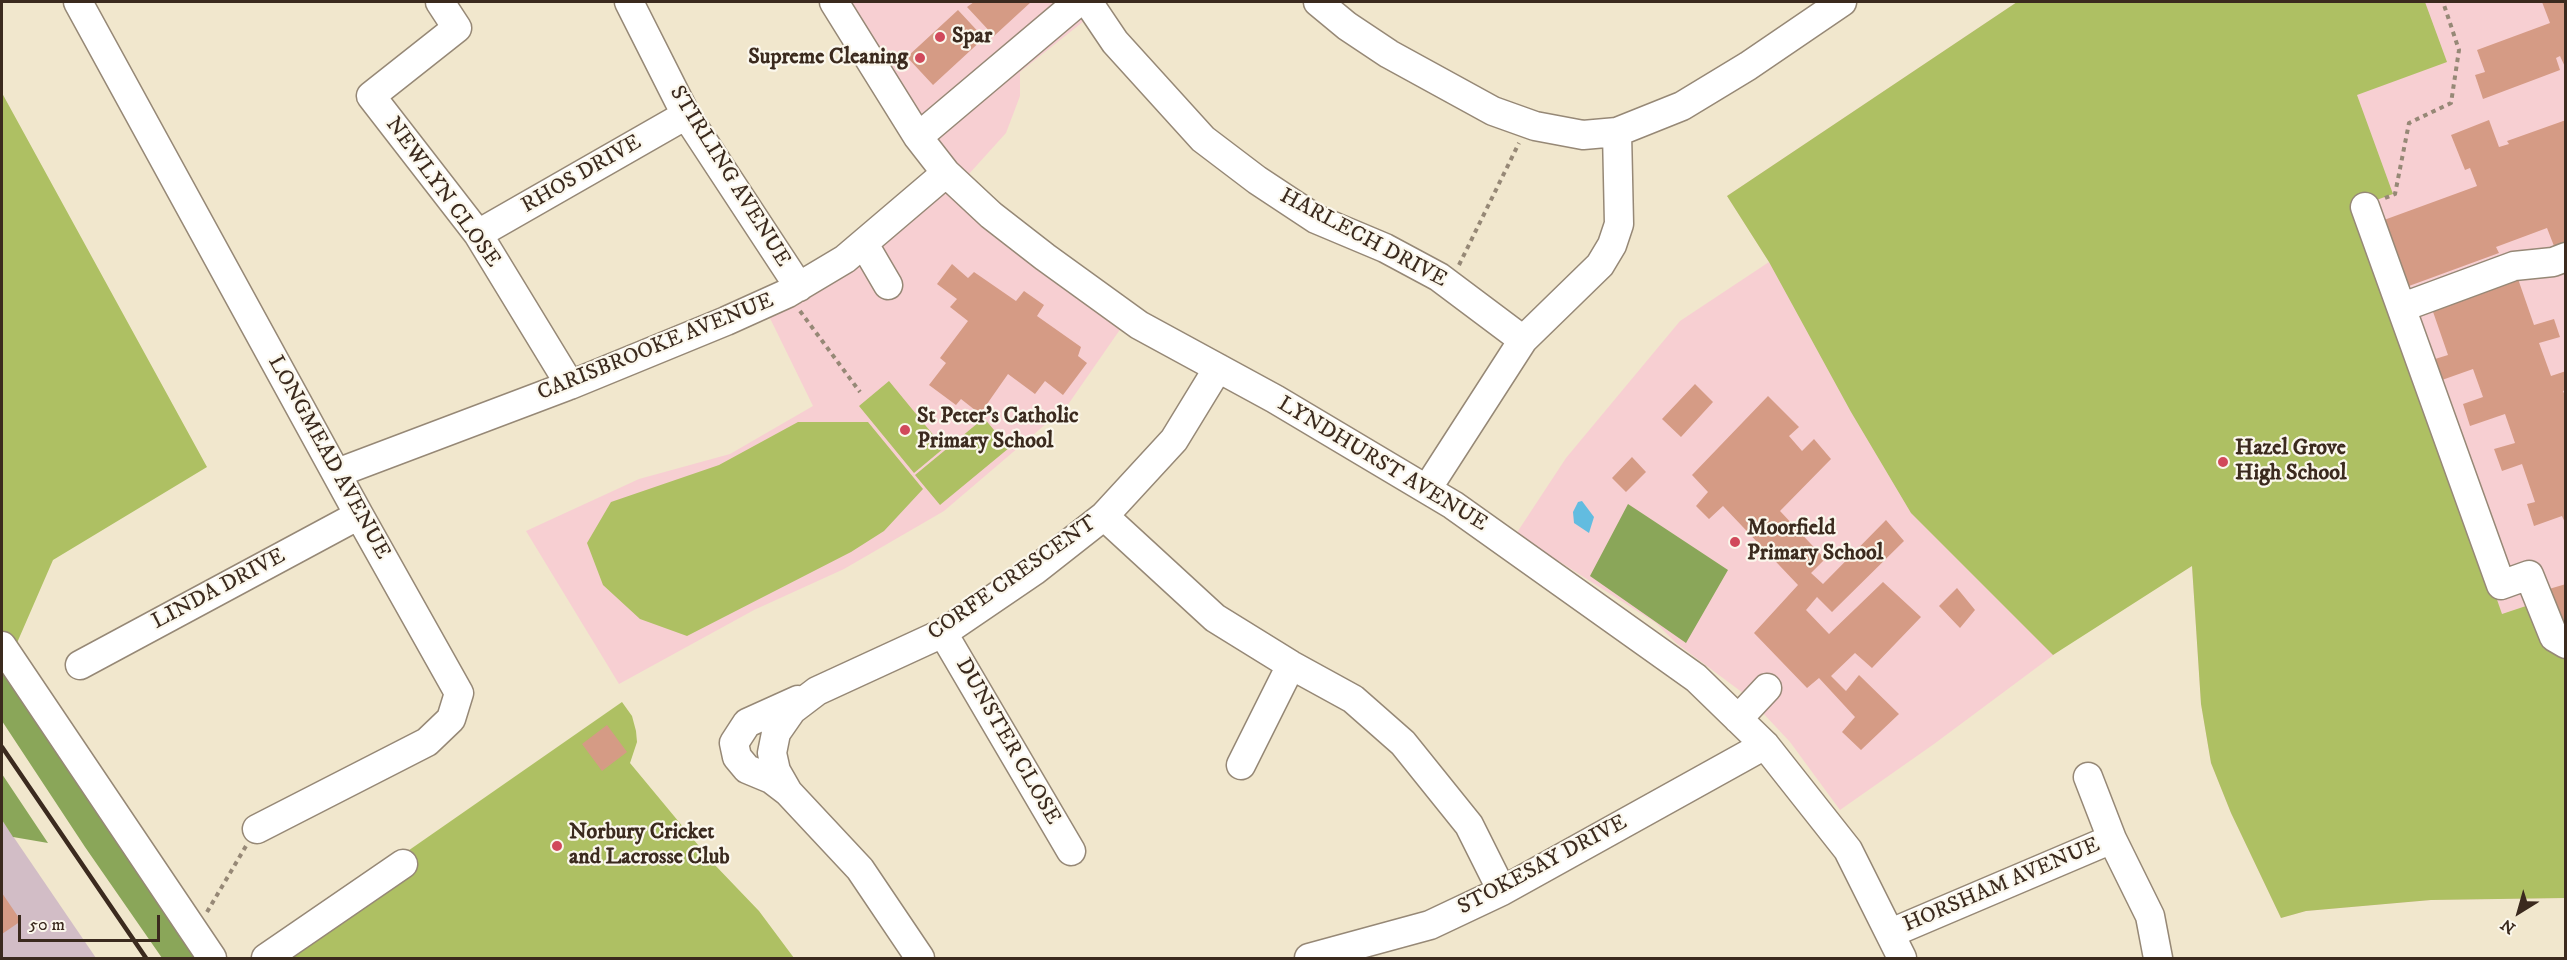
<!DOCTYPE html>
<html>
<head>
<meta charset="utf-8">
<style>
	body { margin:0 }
	#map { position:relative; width:2567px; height:960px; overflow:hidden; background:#f1e7cd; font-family:"IM FELL DW Pica",serif }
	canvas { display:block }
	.frame { position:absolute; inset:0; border:3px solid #3b2a1e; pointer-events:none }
	.north { position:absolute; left:2489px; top:882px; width:60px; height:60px; -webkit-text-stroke:4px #fbf7ec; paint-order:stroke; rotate:217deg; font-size:16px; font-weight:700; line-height:24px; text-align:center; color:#3b2a1e }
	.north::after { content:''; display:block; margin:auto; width:21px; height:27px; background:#3b2a1e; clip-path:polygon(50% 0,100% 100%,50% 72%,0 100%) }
	.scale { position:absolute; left:18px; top:915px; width:142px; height:27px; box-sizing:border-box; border:3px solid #3b2a1e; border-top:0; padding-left:8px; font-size:18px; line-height:21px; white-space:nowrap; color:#3b2a1e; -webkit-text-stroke:4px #fbf7ec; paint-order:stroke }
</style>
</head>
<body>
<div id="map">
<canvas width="2567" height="960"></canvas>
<div class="frame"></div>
<div class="north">N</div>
<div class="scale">50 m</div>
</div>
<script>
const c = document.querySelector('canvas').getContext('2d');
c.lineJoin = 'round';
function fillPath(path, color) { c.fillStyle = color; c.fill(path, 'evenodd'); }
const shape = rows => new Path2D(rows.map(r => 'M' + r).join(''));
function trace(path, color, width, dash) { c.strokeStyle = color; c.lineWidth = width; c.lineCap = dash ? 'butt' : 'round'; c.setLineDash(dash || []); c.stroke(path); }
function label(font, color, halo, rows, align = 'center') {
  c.font = font + ' "IM FELL DW Pica",serif'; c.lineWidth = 4.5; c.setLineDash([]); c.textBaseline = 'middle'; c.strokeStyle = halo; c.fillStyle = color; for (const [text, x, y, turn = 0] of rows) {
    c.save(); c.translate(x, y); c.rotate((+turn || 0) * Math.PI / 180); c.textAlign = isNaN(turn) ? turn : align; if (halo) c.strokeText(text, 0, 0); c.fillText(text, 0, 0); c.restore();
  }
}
fillPath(shape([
	[834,2,1077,2,1089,17,1020,72,1020,96,1006,133,959,185,1128,318,1067,406,944,511,844,569,754,610,619,684,526,531,639,479,730,454,813,406,763,304,945,173],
	[2017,2,2565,2,2565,898,2431,900,2306,911,2281,918,2231,813,2211,763,2201,704,2192,566,2071,642,1934,744,1840,810,1790,742,1747,696,1676,643,1656,623,1516,534,1566,458,1680,321,1769,262,1727,196]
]), '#f7cfd2');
fillPath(shape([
	[2,820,96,958,2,958]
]), '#d2bdc6');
fillPath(shape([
	[2017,2,2425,2,2447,62,2357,95,2393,194,2360,206,2502,614,2532,604,2565,653,2565,898,2431,900,2306,911,2281,918,2231,813,2211,763,2201,704,2192,566,2053,655,1911,513,1851,412,1769,262,1727,196],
	[2,93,207,467,53,560,10,659,2,647],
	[889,381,944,448,914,473,859,406],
	[984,418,1009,448,940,505,915,475],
	[798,422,868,422,923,489,884,531,851,552,687,636,640,619,603,585,587,543,611,502,719,465],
	[622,702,632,716,636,731,637,742,630,763,713,863,759,911,794,958,254,958]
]), '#aec063');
fillPath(shape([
	[1628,504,1728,570,1686,643,1590,576],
	[2,657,203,958,162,958,85,847,2,721],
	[2,774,48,843,13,837,2,820]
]), '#8aa659');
fillPath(shape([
	[1582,501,1594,517,1589,533,1574,523,1573,512,1578,502]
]), '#62bce0');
fillPath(shape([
	[974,2,1031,2,994,36,967,7],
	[2542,2,2566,2,2566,69,2560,56,2556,58,2560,70,2483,99,2475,75,2485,72,2477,50,2550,23],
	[958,10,984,38,933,85,907,57],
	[2489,120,2499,147,2509,144,2507,141,2566,120,2566,242,2554,246,2547,228,2496,247,2499,253,2409,286,2384,220,2477,186,2470,168,2465,170,2451,135],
	[952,264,968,278,974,272,1016,301,1024,291,1044,305,1037,316,1081,347,1078,356,1087,363,1063,395,1045,381,1035,394,1008,374,980,414,961,399,956,405,929,385,946,363,940,358,968,321,950,307,957,299,937,284],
	[2517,276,2534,325,2554,319,2560,337,2539,343,2551,376,2566,371,2566,390,2563,391,2566,398,2566,525,2562,516,2534,526,2527,504,2535,502,2522,464,2502,471,2494,449,2515,443,2505,414,2470,426,2463,404,2483,397,2473,369,2442,380,2435,359,2448,355,2431,306],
	[1695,384,1713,402,1681,437,1662,419],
	[1768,396,1799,427,1789,436,1802,451,1814,439,1831,459,1780,511,1825,559,1811,573,1823,584,1886,520,1904,541,1832,612,1817,597,1806,610,1829,634,1883,582,1921,617,1872,668,1855,653,1831,676,1846,691,1859,675,1899,714,1861,750,1842,732,1855,717,1819,678,1807,688,1754,633,1798,585,1723,506,1709,519,1696,506,1708,492,1692,475],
	[1632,457,1646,472,1626,492,1612,478],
	[2566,584,2566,635,2549,589],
	[1957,588,1975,610,1960,628,1939,606],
	[607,725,627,752,602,771,582,744],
	[2,893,21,921,2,934]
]), '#d59b85');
const minor = shape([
	[78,2,359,515,459,693,451,719,427,742,257,829],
	[440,2,457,28,371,96,478,234,570,385],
	[629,2,686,115,799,287],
	[834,2,918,137,946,173,991,215,1045,257,1139,325,1275,399,1453,505,1696,678,1765,745,1848,850,1902,958],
	[1088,2,1115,42,1203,139,1257,180,1316,219,1385,248,1439,277,1523,340],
	[1318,2,1347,26,1389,54,1493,111,1535,126,1583,135,1617,132,1682,106,1748,66,1842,2],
	[918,137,1078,2],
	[2365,207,2501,585,2529,575,2554,637,2566,644],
	[478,234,686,115],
	[864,244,888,285],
	[2403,307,2514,266,2553,262,2566,257],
	[337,473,570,385,726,321,788,293,845,259,946,173],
	[1427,489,1523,340,1600,265,1612,245,1619,224,1617,132],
	[1104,516,1215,618,1291,665,1353,699,1403,743,1469,825,1502,891],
	[943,633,1071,851],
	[2,646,212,958],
	[80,665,359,515],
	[1738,719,1767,688],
	[1241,765,1291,665],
	[2088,777,2112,839,2150,916,2158,958],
	[788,792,771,779,747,769,737,757,734,743,747,723,798,700],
	[1891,933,2112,839],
	[266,958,403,864],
	[920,958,860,869,788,792,776,771,772,753,776,733,792,710,817,691,943,633,1034,571,1104,516,1174,440,1218,368],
	[1309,958,1430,925,1502,891,1765,745]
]);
trace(minor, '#968876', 31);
trace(shape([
	[2385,198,2395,194,2409,123,2451,103,2459,50,2443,2],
	[1459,265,1519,143],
	[800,311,860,392],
	[207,912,246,846]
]), '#968876', 4, [4.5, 4.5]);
trace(minor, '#fff', 28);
trace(shape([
	[2,747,146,958]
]), '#3b2a1e', 4.5);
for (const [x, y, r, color] of [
	[940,37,6,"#d1495b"],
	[920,58,6,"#d1495b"],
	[905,430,6,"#d1495b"],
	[2223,462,6,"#d1495b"],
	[1735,542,6,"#d1495b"],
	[557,846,6,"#d1495b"]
]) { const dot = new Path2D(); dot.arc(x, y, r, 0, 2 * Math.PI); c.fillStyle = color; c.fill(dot); trace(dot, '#fbf7ec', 2); }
label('bold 22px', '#3b2a1e', '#fbf7ec', [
	["Spar",952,37],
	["Supreme Cleaning",908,58,"right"],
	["St Peter's Catholic",917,417],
	["Primary School",917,442],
	["Hazel Grove",2235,449],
	["High School",2235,474],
	["Moorfield",1747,529],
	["Primary School",1747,554],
	["Norbury Cricket",569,833],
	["and Lacrosse Club",569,858]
], 'left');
label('22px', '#3b2a1e', '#fbf7ec', [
	["RHOS DRIVE",582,175,-30],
	["STIRLING AVENUE",729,177,58],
	["NEWLYN CLOSE",442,193,54],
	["HARLECH DRIVE",1363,239,28],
	["CARISBROOKE AVENUE",656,348,-22],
	["LONGMEAD AVENUE",328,458,61],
	["LYNDHURST AVENUE",1382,465,31],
	["CORFE CRESCENT",1013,579,-35],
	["LINDA DRIVE",219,590,-28],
	["DUNSTER CLOSE",1007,742,60],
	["STOKESAY DRIVE",1543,866,-28],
	["HORSHAM AVENUE",2002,886,-23]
]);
</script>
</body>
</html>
